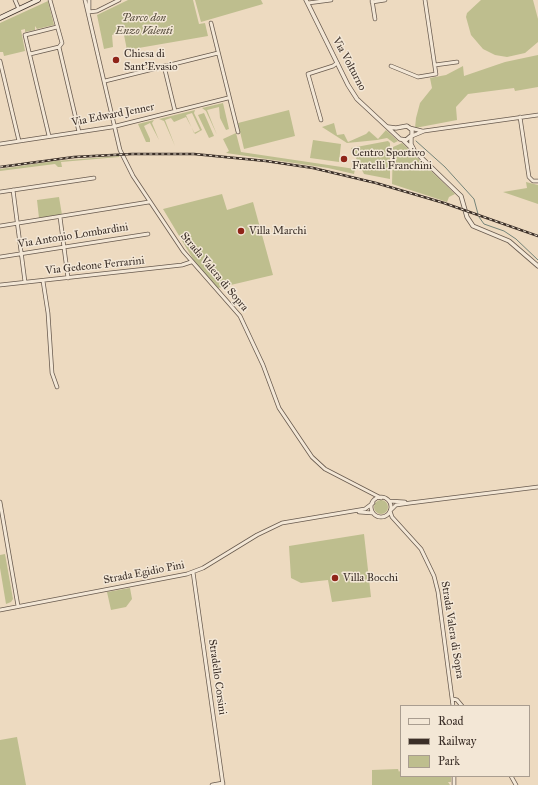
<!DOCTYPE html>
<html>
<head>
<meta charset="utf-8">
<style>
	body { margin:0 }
	#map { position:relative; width:538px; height:785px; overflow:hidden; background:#eddac0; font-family:"IM FELL Great Primer",serif }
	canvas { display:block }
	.legend { position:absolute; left:400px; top:705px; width:130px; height:72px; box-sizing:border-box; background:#f3e7d6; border:1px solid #a99d90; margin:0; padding:5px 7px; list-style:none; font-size:12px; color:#3b2f28 }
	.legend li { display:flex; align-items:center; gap:8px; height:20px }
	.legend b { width:20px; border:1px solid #a99d90 }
</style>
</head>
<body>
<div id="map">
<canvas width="538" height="785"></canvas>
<ul class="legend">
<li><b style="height:5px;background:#f3e7d6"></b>Road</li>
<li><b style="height:5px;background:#3b2f28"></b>Railway</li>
<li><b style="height:11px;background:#bebe8e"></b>Park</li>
</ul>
</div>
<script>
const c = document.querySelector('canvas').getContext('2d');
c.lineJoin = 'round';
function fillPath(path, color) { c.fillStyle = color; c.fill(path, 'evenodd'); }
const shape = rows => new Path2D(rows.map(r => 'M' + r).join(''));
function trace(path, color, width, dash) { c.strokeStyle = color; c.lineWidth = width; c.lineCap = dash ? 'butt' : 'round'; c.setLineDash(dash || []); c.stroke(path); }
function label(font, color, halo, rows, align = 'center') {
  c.font = font + ' "IM FELL Great Primer",serif'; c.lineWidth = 3; c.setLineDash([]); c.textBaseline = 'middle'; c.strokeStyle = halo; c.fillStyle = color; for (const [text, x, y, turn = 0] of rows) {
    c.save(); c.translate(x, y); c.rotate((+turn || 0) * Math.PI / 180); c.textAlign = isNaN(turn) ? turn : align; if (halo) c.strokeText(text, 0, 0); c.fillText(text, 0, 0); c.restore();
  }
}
fillPath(shape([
	[128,0,193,0,199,24,205,23,208,36,127,50,124,35,120,32,112,35,113,47,104,49,97,15],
	[195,0,261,0,263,4,201,22],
	[481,0,533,0,538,19,538,42,525,53,507,57,495,55,483,49,471,35,466,17,467,13],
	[48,1,54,25,37,29,35,26,35,30,25,32,25,29,21,30,25,51,4,56,3,52,0,52,0,23],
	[538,55,538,87,515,91,514,88,468,94,456,107,457,120,415,128,416,118,420,103,432,88,430,78,446,75,463,66,464,76,505,62],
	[223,103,229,129,226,130,220,118,219,107,207,110,217,135,206,111,202,108],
	[195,110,194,113,202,130,195,134,186,117,174,122,171,118,165,120,175,146,164,121,159,119],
	[192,113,200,130,194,133,186,115],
	[289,110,295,136,244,149,238,123],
	[204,113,214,136,209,138,198,115],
	[154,120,152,123,159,140,150,123,144,126,150,139,150,142,146,142,138,124],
	[334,123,337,135,344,134,348,142,366,134,369,131,378,139,386,130,398,141,394,143,387,138,377,140,347,143,322,127],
	[236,133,241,152,355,169,354,174,328,168,226,153,229,151,223,139],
	[313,140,341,144,339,162,310,158],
	[388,141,390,143,390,179,364,174,351,148],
	[402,143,455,194,449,197,447,202,392,184,393,147],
	[119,156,119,157,61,162,62,167,58,167,55,164,0,171,0,169,55,161],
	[526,182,538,185,538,204,503,192,527,188],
	[222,194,227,210,253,202,273,275,218,288,196,264,163,209],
	[59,197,62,215,39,218,37,200],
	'374 507a7 7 0 1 1 14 0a7 7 0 1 1-14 0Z',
	[364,534,371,597,332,602,328,580,301,583,291,578,289,546],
	[5,554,13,599,11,602,6,604,0,568,0,555],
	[130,588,132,599,126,607,111,610,107,592],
	[17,737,26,785,0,785,0,740],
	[398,769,399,772,401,769,401,776,451,776,451,782,448,782,450,785,372,785,372,770]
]), '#bebe8e');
trace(shape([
	[416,141,445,167,474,199,478,214],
	[479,217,484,224,504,231,516,239,538,260]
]), '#748378', 1);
const minor = shape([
	[15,0,18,7],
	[50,0,62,43,59,47,79,132],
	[85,0,120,150,133,176,183,251,240,316,263,365,279,408,312,457,325,469,381,498],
	[89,0,89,10],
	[372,0,375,19],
	[372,2,385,0],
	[308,3,331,0],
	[89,12,97,11,119,0],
	[211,23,238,132],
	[30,54,59,47],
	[0,61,19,141],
	[435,65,457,62],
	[164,66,175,111],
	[391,66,418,77,436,74,425,0],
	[105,81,218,53],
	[520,117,529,177,533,181,538,181],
	[321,120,308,74,333,66,337,63],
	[410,128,422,131],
	[49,136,25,35,57,27],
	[412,136,424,131,538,115],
	[0,144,112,127,228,98],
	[13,190,25,282],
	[0,192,94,178],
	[60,217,68,278],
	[0,226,149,202],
	[0,257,148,234],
	[43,281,48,313,52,373,57,387],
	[0,285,182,265,191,262],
	'371 507a10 10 0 1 1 20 0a10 10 0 1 1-20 0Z',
	[389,501,405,502],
	[0,502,18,606],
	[391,510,396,505,410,503,538,487],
	[390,511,392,517,421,549,434,576,438,592,453,706],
	[359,512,373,513],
	[193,572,223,785],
	[0,610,187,574,203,568,257,535,282,523,365,509,373,503],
	[453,699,457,700,462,706],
	[454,776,454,785],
	[511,776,516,785],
	[212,785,223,783]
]);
const tertiary = shape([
	[306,0,348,85,357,99,400,139,406,140,412,135,412,130,407,126,396,128,388,127],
	[411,137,411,144,414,150],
	[403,140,461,196,467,217,473,226,509,241,538,266]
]);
const secondary = shape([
	[0,18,38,0]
]);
trace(minor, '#685a4e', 4.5);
trace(tertiary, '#685a4e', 5);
trace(secondary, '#3b2f28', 5.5);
trace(minor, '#f3e7d6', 3);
trace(tertiary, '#f3e7d6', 3.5);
trace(secondary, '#f3e7d6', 4);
const rail = shape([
	[0,167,74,157,132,154,194,154,266,161,313,168,376,183,444,203,538,236]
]);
trace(rail, '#3b2f28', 2.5);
trace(rail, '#f3e7d6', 1, [3]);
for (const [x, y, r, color] of [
	[116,60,4,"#8f2418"],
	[344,159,4,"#8f2418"],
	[241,231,4,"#8f2418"],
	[335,578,4,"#8f2418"]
]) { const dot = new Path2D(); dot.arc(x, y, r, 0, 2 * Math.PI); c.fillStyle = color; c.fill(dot); trace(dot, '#f3e7d6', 1.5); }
label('italic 11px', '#554c3c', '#f3e7d6', [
	["Parco don",144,18],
	["Enzo Valenti",144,31]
]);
label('11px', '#3b2f28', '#f3e7d6', [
	["Chiesa di",124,54],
	["Sant'Evasio",124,67],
	["Centro Sportivo",352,153],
	["Fratelli Franchini",352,166],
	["Villa Marchi",249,231],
	["Villa Bocchi",343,578]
], 'left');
label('11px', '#3b2f28', '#f3e7d6', [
	["Via Volturno",349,64,62],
	["Via Edward Jenner",113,115,-11],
	["Via Antonio Lombardini",73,236,-9],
	["Via Gedeone Ferrarini",95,266,-6],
	["Strada Valera di Sopra",214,272,50],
	["Strada Egidio Pini",144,573,-11],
	["Strada Valera di Sopra",452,630,81],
	["Stradello Corsini",217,677,82]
]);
</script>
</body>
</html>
